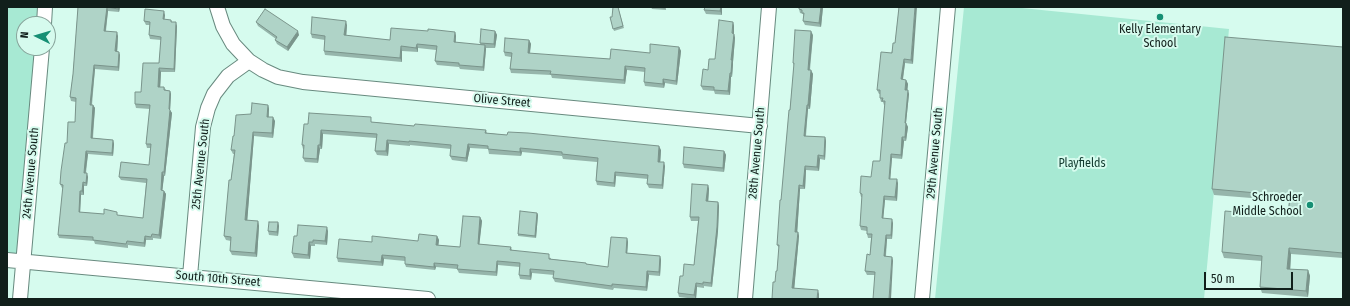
<!DOCTYPE html>
<html>
<head>
<meta charset="utf-8">
<style>
	body { margin:0 }
	#map { position:relative; width:1350px; height:306px; overflow:hidden; background:#d6fbee; font-family:"Fira Sans Condensed",sans-serif }
	canvas { display:block }
	.frame { position:absolute; inset:0; border:8px solid #111f1b; pointer-events:none }
	.north { position:absolute; left:16px; top:16px; width:40px; height:40px; box-sizing:border-box; background:#d6fbee; border:1px solid #87a39a; border-radius:50%; rotate:275deg; font-size:11px; font-weight:700; line-height:16px; text-align:center; color:#111f1b }
	.north::after { content:''; display:block; margin:auto; width:14px; height:18px; background:#168f74; clip-path:polygon(50% 0,100% 100%,50% 72%,0 100%) }
	.scale { position:absolute; left:1204px; top:272px; width:89px; height:18px; box-sizing:border-box; border:2px solid #111f1b; border-top:0; padding-left:5px; font-size:12px; line-height:14px; white-space:nowrap; color:#111f1b; -webkit-text-stroke:3px #d6fbee; paint-order:stroke }
</style>
</head>
<body>
<div id="map">
<canvas width="1350" height="306"></canvas>
<div class="frame"></div>
<div class="north">N</div>
<div class="scale">50 m</div>
</div>
<script>
const c = document.querySelector('canvas').getContext('2d');
c.lineJoin = 'round';
function fillPath(path, color) { c.fillStyle = color; c.fill(path, 'evenodd'); }
const shape = rows => new Path2D(rows.map(r => 'M' + r).join(''));
function trace(path, color, width, dash) { c.strokeStyle = color; c.lineWidth = width; c.lineCap = dash ? 'butt' : 'round'; c.setLineDash(dash || []); c.stroke(path); }
function label(font, color, halo, rows, align = 'center') {
  c.font = font + ' "Fira Sans Condensed",sans-serif'; c.lineWidth = 4; c.setLineDash([]); c.textBaseline = 'middle'; c.strokeStyle = halo; c.fillStyle = color; for (const [text, x, y, turn = 0] of rows) {
    c.save(); c.translate(x, y); c.rotate((+turn || 0) * Math.PI / 180); c.textAlign = isNaN(turn) ? turn : align; if (halo) c.strokeText(text, 0, 0); c.fillText(text, 0, 0); c.restore();
  }
}
fillPath(shape([
	[7,7,45,7,44,24,24,24,24,48,42,48,23,261,7,260],
	[964,7,1012,7,1229,29,1204,299,935,299]
]), '#a7e9d3');
const minor = shape([
	[217,7,223,26,233,44,249,61,263,70,278,77,303,82,760,126],
	[44,24,45,7],
	[7,260,428,299],
	[190,276,203,127,208,108,214,94,228,76,249,61],
	[20,299,42,48],
	[745,299,769,7],
	[922,299,948,7]
]);
trace(minor, '#688a7f', 16);
trace(minor, '#fff', 14);
fillPath(shape([
	[78,7,120,7,119,12,108,11,106,31,118,36,117,51,120,55,119,71,95,69,92,105,93,105,95,108,93,138,113,140,114,144,113,156,88,154,86,173,88,177,87,186,84,186,84,195,81,195,80,212,143,218,146,183,121,180,119,177,149,165,151,148,147,148,146,144,150,109,136,108,135,104,141,92,159,63,161,40,150,39,149,35,150,25,146,25,144,21,165,15,164,20,171,20,172,22,177,26,175,72,161,72,160,87,164,87,166,90,170,91,171,94,170,110,172,113,165,176,164,176,162,191,164,191,166,194,161,239,153,238,153,240,146,240,145,247,128,245,128,248,95,244,94,241,59,238,58,235,63,188,62,188,60,184,67,143,75,122,76,102,71,101,70,97,73,74],
	[618,7,624,28,614,31,610,17,612,17],
	[651,7,666,7,666,10,652,9],
	[705,7,722,7,722,15,706,14,704,10],
	[823,7,821,27,805,25,803,21,804,17,803,14,800,13,799,9],
	[899,7,913,64,905,63,903,80,906,80,908,84,907,90,909,94,906,123,908,127,906,141,904,141,902,159,892,158,890,179,898,183,897,201,885,200,883,218,893,223,892,239,887,239,886,256,892,257,893,261,875,275,867,275,865,271,870,255,871,238,868,238,867,234,867,231,861,230,860,226,862,197,861,197,860,193,871,177,880,161,885,105,884,105,883,102,881,102,880,98,880,94,879,94,877,90,895,43],
	[256,22,299,35,288,51,277,44,275,40,276,39,258,26],
	[733,22,734,26,734,34,735,38,733,62,733,64,732,77,731,77,730,95,715,94,714,91,703,90,701,86,708,70,715,59],
	[347,25,346,36,390,40,428,31,455,32,456,36,456,43,481,45,480,43,495,31,497,35,495,48,486,48,486,49,484,71,460,69,459,67,437,65,435,61,436,50,418,48,418,52,402,51,402,62,325,55,324,51,325,40,312,38,311,34],
	[813,35,810,70,813,74,810,109,808,109,806,136,825,137,826,141,825,160,820,159,819,171,806,170,805,189,800,189,797,232,798,232,799,236,794,288,819,294,819,299,775,282,777,271,779,248,777,245,794,66,793,63],
	[529,40,531,44,530,54,610,59,650,53,679,47,681,51,677,85,665,83,664,88,645,86,644,82,645,72,627,70,625,84,552,78,551,75,511,73,510,69,511,57,505,56,504,52],
	[1343,47,1343,258,1291,254,1290,269,1308,270,1310,276,1308,297,1262,293,1260,287,1262,261,1224,258,1222,252,1288,216,1289,201,1214,195,1212,189],
	[268,105,269,109,269,117,275,121,273,138,254,136,247,221,258,221,259,226,257,257,232,255,230,251,231,241,226,240,224,236,234,154,233,154,231,150,251,114],
	[373,122,414,126,486,130,487,133,661,150,660,162,665,166,663,189,649,188,647,184,648,179,616,176,615,187,597,185,596,181,597,162,563,159,562,156,522,152,521,156,489,154,488,149,470,148,467,162,452,160,450,156,451,149,410,145,410,146,389,144,388,156,377,155,375,151,376,138,323,134,322,149,320,149,318,163,305,162,303,158,304,149,303,149,302,145,308,124],
	[724,151,726,155,724,172,684,168,683,164],
	[708,185,709,189,708,201,718,202,719,206,718,231,712,287,704,286,704,288,697,287,696,299,679,297,678,293,683,276,694,265,698,221,691,221,690,217],
	[537,213,538,215,536,238,518,236,518,234],
	[480,217,482,221,479,244,511,247,512,250,551,258,551,259,586,263,586,264,608,267,627,238,628,242,627,253,660,256,661,260,660,276,649,275,647,291,614,288,613,290,555,282,553,278,554,275,532,273,531,280,520,279,519,275,520,267,498,265,497,276,459,273,457,269,436,267,435,270,406,267,405,264,405,261,384,259,383,266,338,262,337,258,372,242,418,241,437,236,439,240,438,245,460,247],
	[278,222,279,226,278,236,269,235,268,231],
	[328,231,327,245,315,244,315,246,311,246,310,259,294,258,292,253,297,236]
]), '#96b5ab');
fillPath(shape([
	[107,7,108,11,105,35,104,31],
	[118,7,120,7,119,12,118,9],
	[721,7,722,7,722,15,720,11],
	[821,7,823,7,821,27,819,23],
	[915,7,917,7,913,64,911,60],
	[164,11,165,15,164,23,163,19],
	[346,21,347,25,346,39,344,35],
	[176,22,177,26,175,72,174,69],
	[733,22,734,26,734,34,735,38,733,62,733,64,732,77,731,73,731,60],
	[298,31,299,35,288,51,287,47],
	[495,31,497,35,495,48,494,44],
	[811,31,813,35,809,74,808,70],
	[117,32,118,36,117,55,115,51],
	[455,32,456,36,455,46,454,42],
	[529,40,531,44,529,57,528,53],
	[417,44,418,48,418,52,416,48],
	[485,45,486,49,484,71,483,67],
	[401,46,402,51,402,62,400,58],
	[679,47,681,51,677,85,676,81],
	[119,52,120,55,119,71,118,67],
	[904,59,905,63,902,84,901,79],
	[94,65,95,69,91,108,90,105],
	[625,66,627,70,625,84,624,80],
	[159,68,161,72,160,91,158,87],
	[811,70,813,74,810,109,808,105],
	[730,73,731,77,730,95,728,91],
	[663,79,665,83,664,88,663,84],
	[906,80,908,84,907,94,905,90],
	[908,90,909,94,906,123,908,127,906,141,905,137,905,123],
	[170,91,171,94,170,112,170,110,172,113,165,176,164,172,169,109],
	[93,105,95,108,92,142,91,138],
	[268,105,269,109,268,121,267,117],
	[807,105,808,109,805,140,804,136],
	[273,117,275,121,273,138,272,133],
	[321,130,323,134,322,149,320,145],
	[253,132,254,136,247,224,245,220],
	[825,137,826,141,825,160,824,156],
	[902,137,904,141,902,159,901,155],
	[113,140,114,144,113,156,112,153],
	[387,140,389,144,388,156,386,151],
	[468,144,470,148,467,162,466,158],
	[318,145,320,149,318,163,317,159],
	[659,146,661,150,660,166,658,162],
	[520,148,522,152,521,156,520,152],
	[86,151,88,154,85,176,84,173],
	[724,151,726,155,724,172,723,168],
	[891,154,892,158,890,183,889,179],
	[818,155,820,159,819,171,817,167],
	[664,162,665,166,663,189,662,185],
	[805,166,806,170,805,189,803,186],
	[162,172,164,176,162,194,161,190],
	[615,172,616,176,615,187,614,183],
	[87,173,88,177,87,186,86,183],
	[897,179,898,183,897,201,895,197],
	[83,182,84,186,84,195,82,191],
	[708,185,709,189,708,205,706,201],
	[799,185,800,189,797,236,795,232],
	[80,191,81,195,80,215,79,212],
	[164,191,166,194,161,239,159,235],
	[884,196,885,200,883,222,882,218],
	[718,202,719,206,718,231,712,287,711,283],
	[537,213,538,215,536,238,535,236],
	[480,217,482,221,479,248,478,244],
	[892,219,893,223,892,239,891,235],
	[258,221,259,226,257,257,255,253],
	[278,222,279,226,278,236,277,232],
	[327,227,328,231,327,245,325,241],
	[798,232,799,236,794,292,792,288],
	[886,235,887,239,885,260,884,256],
	[145,236,146,240,145,247,144,243],
	[437,236,439,240,438,249,436,245],
	[627,238,628,242,627,257,626,253],
	[309,242,311,246,310,259,308,255],
	[1289,248,1291,254,1290,274,1287,269],
	[382,255,384,259,383,266,381,262],
	[660,256,661,260,660,276,659,272],
	[892,257,893,261,891,299,889,299],
	[497,261,498,265,497,276,496,272],
	[434,263,436,267,435,270,434,267],
	[530,269,532,273,531,280,530,276],
	[1308,270,1310,276,1308,297,1306,291],
	[647,271,649,275,647,291,646,287],
	[696,283,697,287,696,299,694,295],
	[818,290,819,294,819,299,817,299]
]), '#7a948b');
const building = shape([
	[78,7,118,7,118,9,107,7,104,31,117,32,115,51,119,52,118,67,94,65,90,105,93,105,91,138,113,140,112,153,86,151,84,173,87,173,86,183,83,182,82,191,80,191,79,212,104,214,104,209,117,212,117,215,143,218,147,179,119,177,121,162,149,165,151,144,146,144,150,105,135,104,135,92,141,92,143,63,159,63,161,37,149,35,150,22,144,21,145,9,164,11,163,19,171,20,171,22,176,22,174,69,159,68,158,87,164,87,164,90,170,91,169,109,170,110,164,172,162,172,161,190,164,191,159,235,152,234,151,237,145,236,144,243,127,241,126,244,93,240,93,237,58,235,63,185,60,184,61,171,65,143,67,143,68,122,75,122,76,98,70,97,73,74,78,7],
	[613,7,618,7,623,26,613,29,610,17,612,17,613,7],
	[655,7,665,7,665,8,655,7],
	[705,7,721,7,720,11,704,10,705,7],
	[799,7,821,7,819,23,803,21,804,13,802,13,802,10,799,9,799,7],
	[899,7,915,7,911,60,904,59,901,79,906,80,905,90,908,90,905,123,906,123,905,137,902,137,901,155,891,154,889,179,897,179,895,197,884,196,882,218,892,219,891,235,886,235,884,256,892,257,889,299,873,299,875,272,865,271,867,254,870,255,872,234,867,234,867,227,860,226,862,194,860,193,861,176,871,177,873,161,880,161,885,101,882,101,883,98,880,98,880,90,877,90,881,52,892,53,893,43,895,43,899,7],
	[265,9,298,31,287,47,275,40,277,37,256,22,265,9],
	[312,17,346,21,344,35,390,40,391,28,428,31,428,29,455,32,454,42,485,45,483,67,459,65,459,63,435,61,437,46,417,44,416,48,401,46,400,58,324,51,325,36,311,34,312,17],
	[719,20,733,22,732,33,734,34,731,60,732,60,731,73,730,73,728,91,714,90,714,87,701,86,703,69,708,70,709,59,715,59,719,20],
	[481,29,495,31,494,44,480,43,481,29],
	[795,30,811,31,808,70,811,70,808,105,807,105,804,136,825,137,824,156,818,155,817,167,805,166,803,186,799,185,795,232,798,232,792,288,818,290,817,299,772,299,773,282,775,282,776,271,777,271,779,245,777,245,780,200,781,200,789,110,790,110,794,63,793,63,795,30],
	[1225,37,1343,47,1343,253,1289,248,1287,269,1308,270,1306,291,1260,287,1262,256,1222,252,1225,211,1288,216,1290,196,1212,189,1225,37],
	[505,38,529,40,528,53,610,59,611,49,650,53,650,44,679,47,676,81,663,79,663,84,644,82,645,68,625,66,624,80,550,74,551,71,510,69,512,53,504,52,505,38],
	[252,103,268,105,267,117,273,117,272,133,253,132,245,220,258,221,255,253,230,251,231,237,224,236,229,180,231,180,235,150,231,150,233,136,234,136,236,115,251,114,252,103],
	[309,113,371,117,371,122,414,126,415,124,486,130,485,133,507,135,508,132,528,133,659,146,658,162,664,162,662,185,647,184,648,175,615,172,614,183,596,181,598,158,562,154,562,152,520,148,520,152,488,149,488,146,468,144,466,158,450,156,451,145,409,141,409,142,387,140,386,151,375,151,377,134,321,130,320,145,318,145,317,159,303,158,304,145,302,145,304,124,308,124,309,113],
	[684,147,724,151,723,168,683,164,684,147],
	[692,184,708,185,706,201,718,202,717,227,711,283,703,282,703,284,696,283,694,295,678,293,680,276,683,276,684,264,694,265,699,217,690,217,692,184],
	[520,211,537,213,535,236,518,234,520,211],
	[463,216,480,217,478,244,511,247,510,250,549,254,549,259,586,263,586,264,608,267,611,237,627,238,626,253,660,256,659,272,647,271,646,287,612,284,612,286,553,278,554,271,530,269,530,276,519,275,520,263,497,261,496,272,457,269,458,265,434,263,434,267,405,264,405,257,382,255,381,262,337,258,339,239,372,242,372,236,418,241,419,234,437,236,436,245,460,247,463,216],
	[269,222,278,222,277,232,268,231,269,222],
	[298,225,327,227,325,241,313,240,313,242,309,242,308,255,292,253,294,236,297,236,298,225]
]);
fillPath(building, '#afd3c7');
trace(building, '#7a948b', 1);
for (const [x, y, r, color] of [
	[1160,17,4,"#168f74"],
	[1310,205,4,"#168f74"]
]) { const dot = new Path2D(); dot.arc(x, y, r, 0, 2 * Math.PI); c.fillStyle = color; c.fill(dot); trace(dot, '#d6fbee', 1.5); }
label('12px', '#111f1b', '#d6fbee', [
	["Kelly Elementary",1160,30],
	["School",1160,44],
	["Schroeder",1302,198,"right"],
	["Middle School",1302,212,"right"]
]);
label('12px', '#111f1b', '#d6fbee', [
	["Olive Street",502,101,5],
	["28th Avenue South",757,153,-85],
	["29th Avenue South",935,153,-85],
	["25th Avenue South",201,164,-84],
	["24th Avenue South",31,173,-85],
	["South 10th Street",218,279,5]
]);
label('12px', '#123a2f', '#d6fbee', [
	["Playfields",1082,164]
]);
</script>
</body>
</html>
